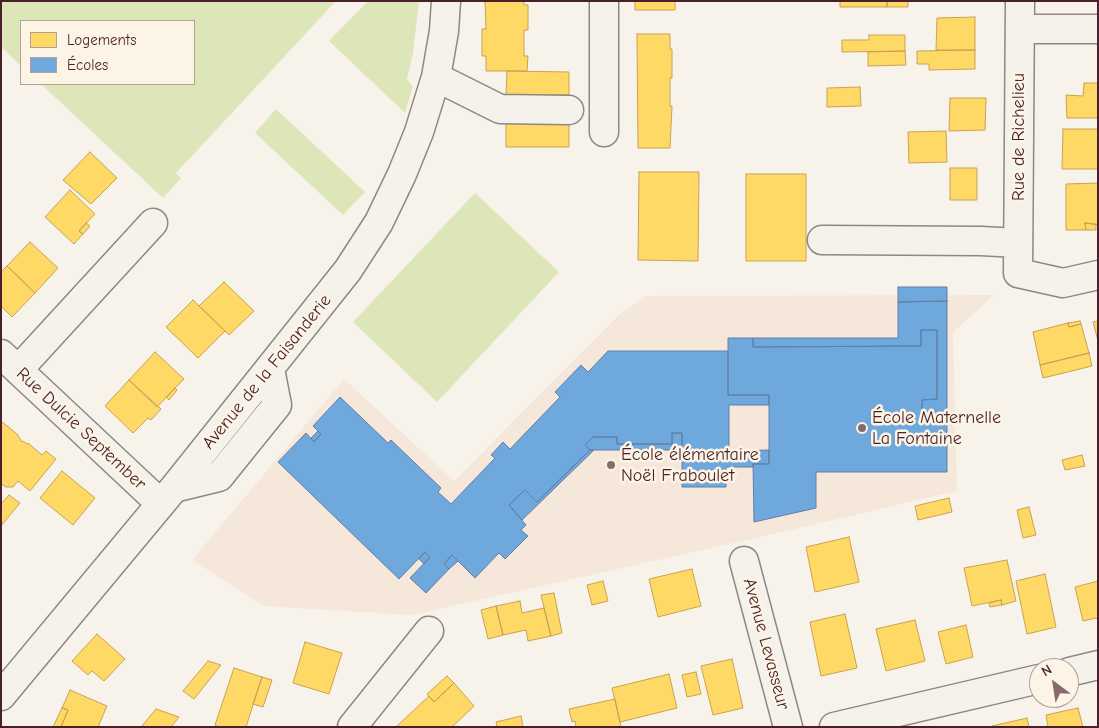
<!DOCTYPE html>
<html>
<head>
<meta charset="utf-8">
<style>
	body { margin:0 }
	#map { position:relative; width:1099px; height:728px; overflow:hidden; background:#f7f3ea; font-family:"Comic Neue",sans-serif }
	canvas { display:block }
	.frame { position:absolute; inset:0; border:2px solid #4a1f2b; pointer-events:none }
	.legend { position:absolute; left:20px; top:20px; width:175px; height:65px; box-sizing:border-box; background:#fcf5e5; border:1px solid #b59f9b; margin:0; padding:6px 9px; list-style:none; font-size:15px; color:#4a1f2b }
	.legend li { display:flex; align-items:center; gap:10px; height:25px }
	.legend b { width:25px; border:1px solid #b59f9b }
	.north { position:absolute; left:1029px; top:658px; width:50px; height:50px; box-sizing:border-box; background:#fcf5e5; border:1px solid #b59f9b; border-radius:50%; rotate:329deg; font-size:14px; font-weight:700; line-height:20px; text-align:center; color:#4a1f2b }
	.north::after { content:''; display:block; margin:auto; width:18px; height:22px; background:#87696e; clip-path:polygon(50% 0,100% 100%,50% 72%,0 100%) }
</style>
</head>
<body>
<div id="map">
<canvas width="1099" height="728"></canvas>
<div class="frame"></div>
<ul class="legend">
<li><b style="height:14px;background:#ffd966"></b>Logements</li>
<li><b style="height:14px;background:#6fa8dc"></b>Écoles</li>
</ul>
<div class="north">N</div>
</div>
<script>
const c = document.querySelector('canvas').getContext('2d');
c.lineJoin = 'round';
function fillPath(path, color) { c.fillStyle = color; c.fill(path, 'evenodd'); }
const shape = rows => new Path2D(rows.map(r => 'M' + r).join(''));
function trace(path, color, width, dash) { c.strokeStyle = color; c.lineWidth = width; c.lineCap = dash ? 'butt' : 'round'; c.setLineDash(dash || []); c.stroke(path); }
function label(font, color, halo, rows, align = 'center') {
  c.font = font + ' "Comic Neue",sans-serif'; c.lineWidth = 5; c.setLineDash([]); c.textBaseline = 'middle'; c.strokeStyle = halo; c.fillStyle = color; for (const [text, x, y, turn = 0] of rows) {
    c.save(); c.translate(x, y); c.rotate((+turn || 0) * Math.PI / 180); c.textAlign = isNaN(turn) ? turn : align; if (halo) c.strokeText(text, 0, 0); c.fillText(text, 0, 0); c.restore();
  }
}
fillPath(shape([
	[994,295,953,332,957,491,756,538,412,615,264,606,192,560,344,379,454,481,618,316,645,296]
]), '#f5e7d9');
fillPath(shape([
	[1,1,334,1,335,2,176,173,181,178,163,198,41,84,194,84,194,21,21,21,21,66,1,47],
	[368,1,419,1,413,53,407,79,413,86,405,113,329,41],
	[276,109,365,192,343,215,255,133],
	[475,193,559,272,437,402,353,322]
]), '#dde6b8');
const homes = shape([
	[481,1,524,1,524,5,528,5,528,30,524,30,524,56,528,56,527,71,486,71,486,56,482,56,482,29,486,29,485,2,481,1],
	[635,1,675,1,675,10,635,10,635,1],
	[840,1,887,1,887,7,840,7,840,1],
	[887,1,908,1,908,7,887,7,887,1],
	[975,17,975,50,936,50,937,18,975,17],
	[637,34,670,34,670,49,672,49,672,78,670,78,670,106,672,106,670,148,638,148,637,34],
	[869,35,905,35,905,51,842,52,842,40,869,40,869,35],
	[975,50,975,69,929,70,929,64,917,64,917,51,975,50],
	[905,51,906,65,868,66,868,52,905,51],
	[507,71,569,72,569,95,506,95,507,71],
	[1084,83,1098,83,1098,118,1067,118,1066,95,1083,96,1084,83],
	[860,87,861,106,827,107,827,88,860,87],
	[950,98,986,98,985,130,949,131,950,98],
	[569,122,569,147,506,147,506,123,569,122],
	[1063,129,1098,129,1098,169,1062,169,1063,129],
	[946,131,947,162,909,163,908,132,946,131],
	[90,152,117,178,91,204,63,180,90,152],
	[950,168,977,168,977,200,950,200,950,168],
	[639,172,699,172,698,261,638,260,639,172],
	[746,174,806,174,806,261,746,261,746,174],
	[1098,183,1098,225,1085,223,1086,230,1066,230,1066,184,1098,183],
	[70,190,95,214,79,231,83,234,74,244,45,217,70,190],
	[86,223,90,226,83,234,79,231,86,223],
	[1085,223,1096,224,1096,230,1086,230,1085,223],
	[30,242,58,268,35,293,7,266,30,242],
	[7,266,35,293,12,317,1,306,1,272,7,266],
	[224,282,254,311,229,335,199,306,224,282],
	[193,300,225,331,198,358,166,327,193,300],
	[1080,321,1081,324,1069,327,1068,323,1080,321],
	[1098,321,1098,341,1093,322,1098,321],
	[1068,323,1069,327,1081,324,1089,353,1040,365,1033,332,1068,323],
	[155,352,184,379,157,407,129,380,155,352],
	[1089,353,1092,366,1043,378,1040,365,1089,353],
	[129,380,161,409,151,420,148,418,133,433,105,406,129,380],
	[175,388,177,390,169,400,166,397,175,388],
	[1,421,17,434,22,442,23,441,27,444,28,443,42,455,46,451,56,459,30,491,18,481,13,487,6,487,1,484,1,421],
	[1082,455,1085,466,1065,470,1062,460,1082,455],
	[62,471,95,498,73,525,40,498,62,471],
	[9,495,20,503,1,526,1,504,9,495],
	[949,498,952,512,918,520,915,506,949,498],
	[1029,507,1036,535,1023,538,1017,510,1029,507],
	[849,537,859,582,815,592,806,547,849,537],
	[1007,560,1016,601,1002,605,1001,600,972,606,964,568,1007,560],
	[692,569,701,606,658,617,649,579,692,569],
	[1045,574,1056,627,1027,634,1016,581,1045,574],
	[603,581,608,601,592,605,587,585,603,581],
	[1098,581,1098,620,1096,618,1083,621,1075,587,1098,581],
	[554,593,562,633,551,636,541,595,554,593],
	[1001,600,1002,605,990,607,989,603,1001,600],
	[520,601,522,613,544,608,551,636,528,641,526,630,503,635,496,606,520,601],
	[496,606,503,635,488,639,481,610,496,606],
	[845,614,857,668,821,676,810,622,845,614],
	[915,620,925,661,886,671,876,629,915,620],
	[966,625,973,657,946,664,938,632,966,625],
	[97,634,125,659,104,681,92,671,88,675,72,661,97,634],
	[305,642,342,653,329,694,293,683,305,642],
	[732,659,743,708,713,715,701,666,732,659],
	[208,661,221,665,194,699,183,691,208,661],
	[234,668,262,677,246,727,219,727,215,725,234,668],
	[696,672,701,694,687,697,682,675,696,672],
	[669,674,677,708,620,722,612,688,669,674],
	[447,676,454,683,434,702,427,694,447,676],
	[262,677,272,680,263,707,253,704,262,677],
	[454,683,474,706,452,727,396,727,429,696,434,702,454,683],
	[70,690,107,706,98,727,61,727,68,710,62,708,70,690],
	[615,699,621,727,576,727,575,721,572,722,569,709,615,699],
	[62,708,68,710,61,727,53,727,62,708],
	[1078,708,1083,727,1048,727,1046,715,1078,708],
	[156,709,179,717,171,727,141,727,156,709],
	[521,716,523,727,497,727,496,722,521,716],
	[1027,718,1029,727,992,727,992,726,1027,718]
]);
fillPath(homes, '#ffd966');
trace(homes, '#c9a154', 1);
const schools = shape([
	[898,287,947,287,947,301,898,302,898,287],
	[947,301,947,415,922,414,922,400,937,399,937,330,921,330,921,346,753,347,753,338,898,338,898,302,947,301],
	[921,330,937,330,937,399,922,400,922,414,947,415,947,472,816,472,816,508,754,522,753,464,769,464,769,395,728,395,728,338,753,338,753,347,921,346,921,330],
	[608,351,728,351,728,395,769,395,769,405,729,405,729,451,769,450,769,464,753,464,753,467,726,467,726,487,682,487,682,433,672,433,672,444,617,444,617,437,593,437,585,445,590,450,537,502,525,490,509,505,526,525,521,530,528,536,505,559,499,553,475,578,452,555,444,564,449,569,426,593,410,578,430,557,425,552,399,579,278,462,306,433,314,442,321,434,313,426,340,397,388,443,391,440,441,488,438,492,451,504,495,458,491,455,503,442,510,449,560,397,555,392,581,365,588,372,608,351],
	[318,431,321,434,314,442,311,438,318,431],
	[672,433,682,433,682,450,590,450,585,445,593,437,617,437,617,444,672,444,672,433],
	[590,450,594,450,522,520,509,505,525,490,537,502,590,450],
	[425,552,430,557,424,564,419,559,425,552],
	[452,555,458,561,449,569,444,564,452,555]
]);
fillPath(schools, '#6fa8dc');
trace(schools, '#647fa7', 1);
const minor = shape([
	[604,1,604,132],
	[1020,1,1018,273,1063,283,1098,275],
	[1020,29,1098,29],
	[436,77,500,109,569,110],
	[822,240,981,241,1018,243],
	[1,354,161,504],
	[18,370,153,223],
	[174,488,219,477,277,405,270,369],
	[744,561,788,727],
	[1069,672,1098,665],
	[1,696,174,488,348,270,379,222,402,174,419,132,436,77,444,31,446,1],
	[352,727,429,631],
	[834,727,1039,679]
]);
trace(minor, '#908684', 31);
trace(minor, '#f5f2ec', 28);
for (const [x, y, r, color] of [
	[862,428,5,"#87696e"],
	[611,465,5,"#87696e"]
]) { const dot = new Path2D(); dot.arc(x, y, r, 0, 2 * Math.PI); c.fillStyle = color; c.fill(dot); trace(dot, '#fcf5e5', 2); }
label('18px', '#4a1f2b', '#fcf5e5', [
	["Rue de Richelieu",1019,137,-90],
	["Avenue de la Faisanderie",267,372,-51],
	["Rue Dulcie September",81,429,43],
	["Avenue Levasseur",766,644,75]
]);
label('18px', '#4a1f2b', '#fcf5e5', [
	["École Maternelle",872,418],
	["La Fontaine",872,439],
	["École élémentaire",621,455],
	["Noël Fraboulet",621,476]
], 'left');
</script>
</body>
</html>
